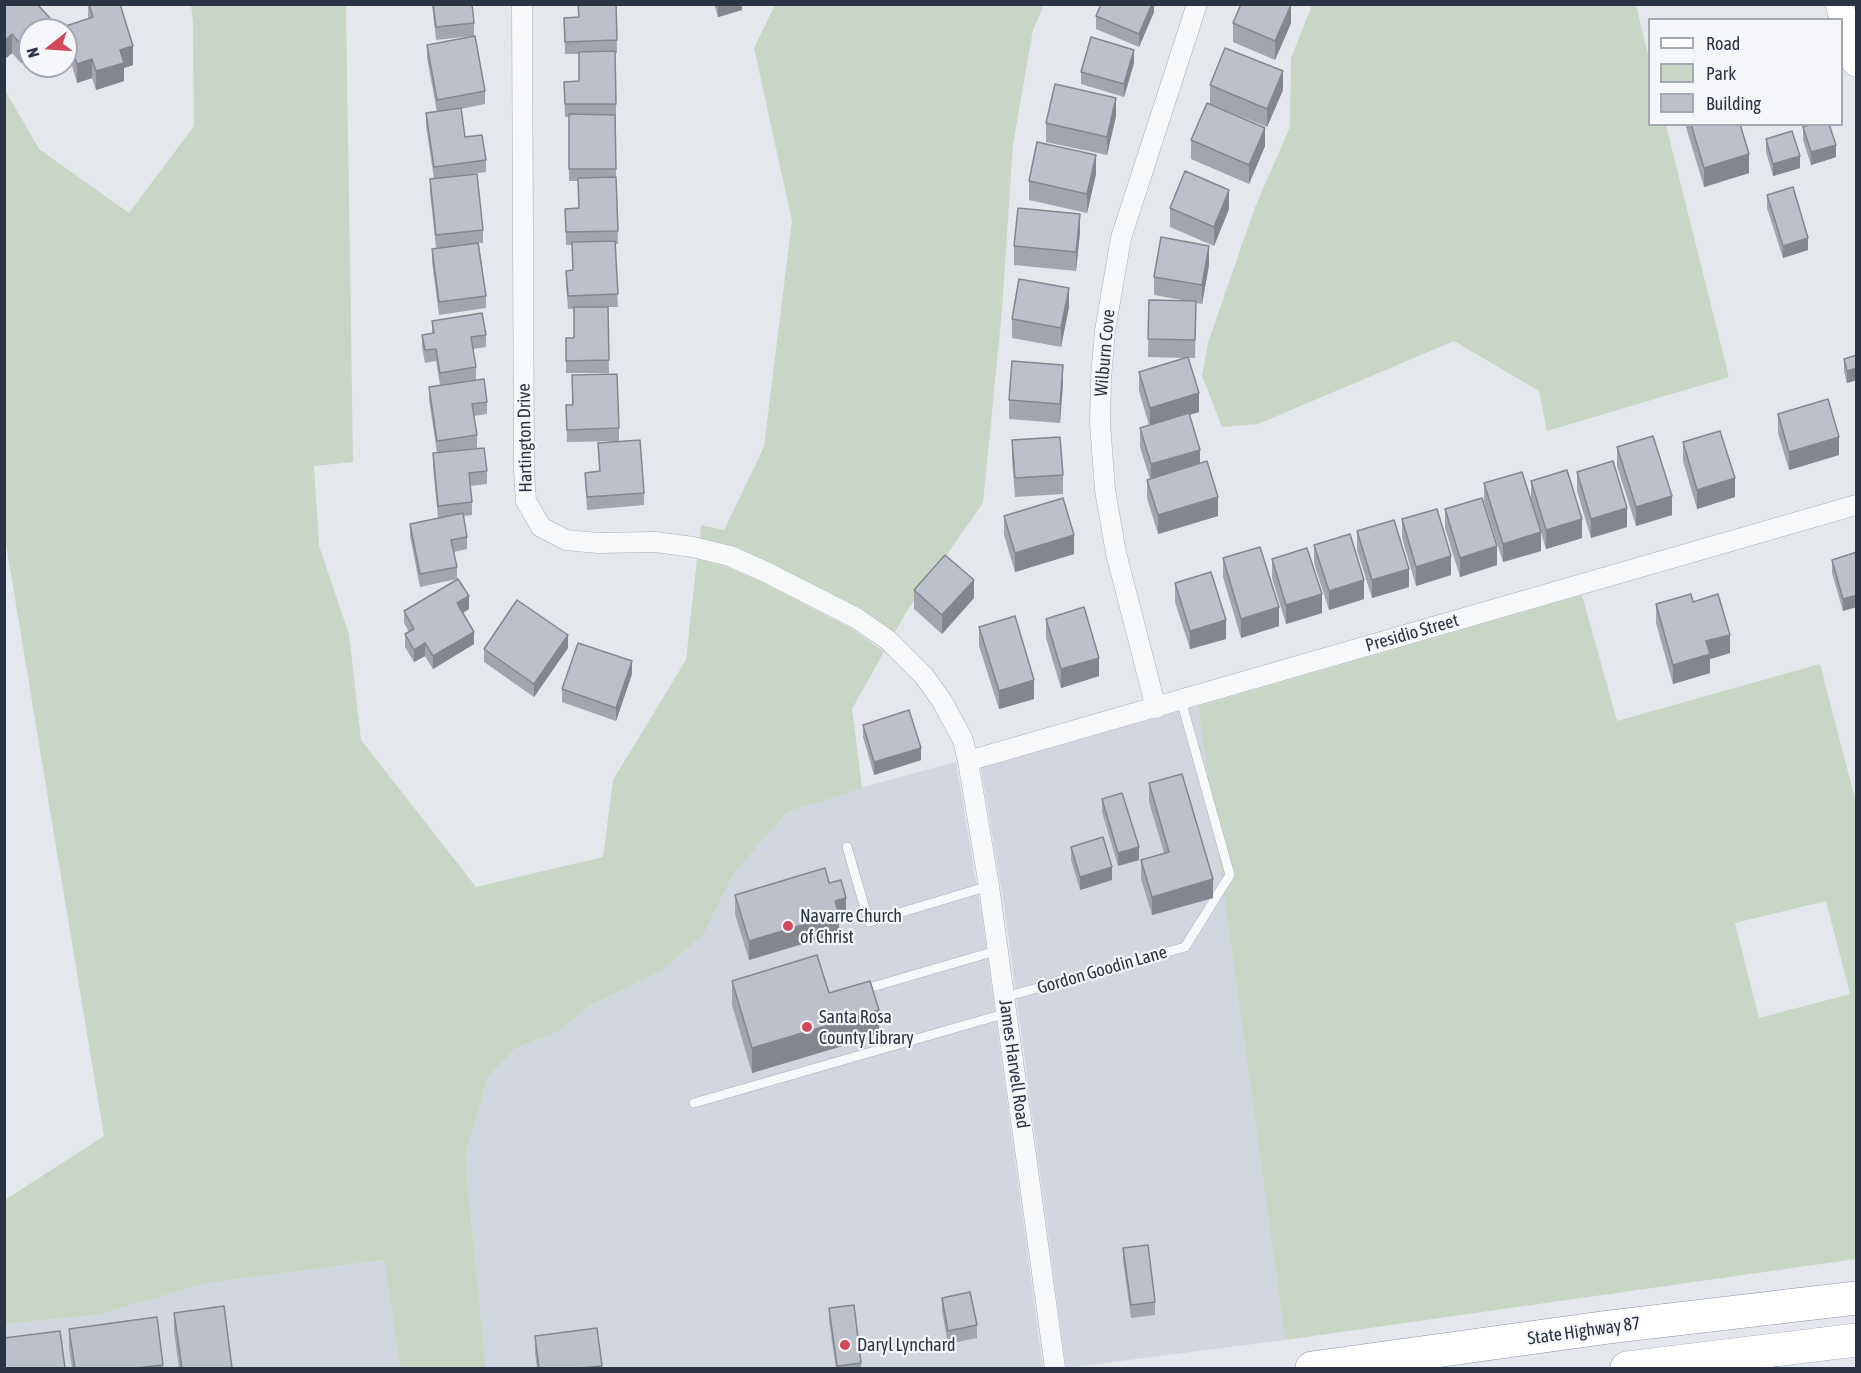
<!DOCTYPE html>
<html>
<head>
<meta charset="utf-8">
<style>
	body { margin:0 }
	#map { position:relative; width:1861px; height:1373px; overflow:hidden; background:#e4e7ec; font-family:"Asap Condensed",sans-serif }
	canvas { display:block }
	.frame { position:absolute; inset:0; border:6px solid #2b3445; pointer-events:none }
	.legend { position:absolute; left:1648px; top:18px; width:195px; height:108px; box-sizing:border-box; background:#f4f6f9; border:2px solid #a4a8b1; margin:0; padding:8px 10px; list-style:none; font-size:18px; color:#2b3445 }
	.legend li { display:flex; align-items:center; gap:12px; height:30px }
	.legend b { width:30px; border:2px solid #a4a8b1 }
	.north { position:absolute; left:18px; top:18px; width:60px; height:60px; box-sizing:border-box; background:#f4f6f9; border:2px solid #a4a8b1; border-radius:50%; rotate:253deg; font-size:16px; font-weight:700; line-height:24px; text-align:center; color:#2b3445 }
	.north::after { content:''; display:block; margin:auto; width:21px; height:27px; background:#d1495b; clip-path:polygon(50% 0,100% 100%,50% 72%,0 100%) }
</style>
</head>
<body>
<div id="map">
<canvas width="1861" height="1373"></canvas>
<div class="frame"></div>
<ul class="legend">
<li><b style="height:8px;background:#fff"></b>Road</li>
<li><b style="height:16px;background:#c9d6c5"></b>Park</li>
<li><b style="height:16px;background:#bbc0ca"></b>Building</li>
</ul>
<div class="north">N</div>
</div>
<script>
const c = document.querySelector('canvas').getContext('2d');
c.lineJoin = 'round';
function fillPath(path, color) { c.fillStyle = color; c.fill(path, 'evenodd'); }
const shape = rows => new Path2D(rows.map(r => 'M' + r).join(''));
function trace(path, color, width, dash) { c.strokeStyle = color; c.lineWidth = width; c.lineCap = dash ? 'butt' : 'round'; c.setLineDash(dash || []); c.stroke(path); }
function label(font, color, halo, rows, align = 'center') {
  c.font = font + ' "Asap Condensed",sans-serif'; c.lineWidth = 4.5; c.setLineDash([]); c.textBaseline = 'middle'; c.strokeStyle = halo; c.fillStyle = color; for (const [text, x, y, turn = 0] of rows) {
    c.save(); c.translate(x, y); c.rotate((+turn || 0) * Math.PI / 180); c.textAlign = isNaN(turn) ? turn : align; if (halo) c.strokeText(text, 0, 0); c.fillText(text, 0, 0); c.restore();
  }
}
fillPath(shape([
	[1198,706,1285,1340,1066,1368,1005,911,981,768],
	[956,762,982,916,1043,1368,486,1368,465,1156,488,1077,516,1048,559,1031,589,1006,663,970,704,934,733,875,787,812,852,790],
	[384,1260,400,1368,5,1368,5,1324,97,1315,207,1283]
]), '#d2d6de');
fillPath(shape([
	[191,5,346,5,353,462,314,466,319,546,349,634,361,740,476,887,603,857,613,780,686,660,697,559,725,566,760,581,849,627,884,652,852,709,862,788,787,812,733,875,704,934,663,970,589,1006,559,1031,516,1048,488,1077,465,1156,486,1368,400,1368,384,1260,207,1283,97,1315,5,1324,5,1200,104,1136,5,538,5,90,39,149,129,213,194,126,193,22],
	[775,5,1044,5,1033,30,1013,144,1002,310,983,503,907,611,895,632,862,609,772,564,736,547,700,538,701,525,724,530,764,447,792,221,754,48],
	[1312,5,1636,5,1649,59,1650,124,1666,125,1729,377,1547,431,1539,391,1454,341,1258,424,1222,427,1202,376,1208,343,1255,207,1290,127,1291,58],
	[1582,595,1617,721,1820,664,1856,803,1856,1259,1285,1340,1198,706],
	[1826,901,1850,994,1759,1018,1735,923]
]), '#c9d6c5');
const lane = shape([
	[847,847,869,922,989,886],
	[862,990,999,950],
	[1005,997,1185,947,1230,875,1181,700],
	[694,1103,1007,1013]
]);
const street = shape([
	[522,4,524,470,526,501,541,527,566,540,598,543,655,542,693,547,730,556,766,572,856,618,888,640,924,676,942,701,963,740,968,761,989,886,1055,1368],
	[1156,708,1116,553,1105,490,1100,423,1101,377,1105,331,1121,238,1197,4],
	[968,761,1856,505]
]);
const secondary = shape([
	[1839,4,1856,63]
]);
const highway = shape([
	[1312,1368,1609,1327,1856,1298],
	[1627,1368,1856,1340]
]);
trace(lane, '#a9aeb7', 10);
trace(street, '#a9aeb7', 21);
trace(secondary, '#a9aeb7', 28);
trace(highway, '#8b94a3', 34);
trace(lane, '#f7f8fa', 9);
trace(street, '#f7f8fa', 20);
trace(secondary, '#fff', 27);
trace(highway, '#fff', 33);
fillPath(shape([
	[4,4,38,4,50,30,30,30,30,55,21,63,12,53,4,60],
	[88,4,120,4,133,65,124,68,124,81,96,90,92,78,77,83,66,45,66,26,88,19],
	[432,4,481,4,481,5,472,6,474,23,474,36,436,40],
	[578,4,616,4,617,53,615,53,616,104,616,177,618,244,615,244,618,307,608,307,609,373,566,373,566,338,574,338,574,309,568,309,566,283,566,271,573,270,572,245,566,245,565,209,579,208,578,181,569,181,569,117,565,117,564,82,579,81,579,54,565,54,564,18,578,17],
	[714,4,742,4,742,10,718,17],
	[1154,4,1154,12,1139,47,1096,29,1096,16],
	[1233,23,1291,23,1275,60,1233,42],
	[427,45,485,91,485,104,461,109,465,137,486,160,486,172,443,178,483,230,483,243,479,243,486,296,486,308,439,315,432,262,432,249,462,245,436,248,430,192,430,179,434,179,426,126,426,113,437,112,427,58],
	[1134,63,1124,97,1081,84,1081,72],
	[1210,85,1283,90,1267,127,1210,104],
	[1116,116,1107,155,1046,142,1046,123],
	[1685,124,1740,124,1749,173,1704,187],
	[1803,127,1836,157,1811,165,1803,140],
	[1766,139,1800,168,1773,176,1766,152],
	[1191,140,1265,146,1249,184,1191,159],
	[1096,174,1087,213,1029,200,1029,181],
	[1767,195,1808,250,1783,258,1767,208],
	[1170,208,1229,209,1214,246,1170,227],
	[1080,232,1076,271,1014,265,1014,246],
	[1209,265,1202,304,1196,303,1195,358,1188,358,1199,412,1189,415,1200,463,1218,516,1158,534,1147,498,1147,480,1150,479,1140,447,1140,428,1149,425,1139,391,1139,372,1184,358,1148,357,1149,300,1187,301,1154,295,1154,277],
	[1069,307,1061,347,1012,338,1012,319],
	[432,321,486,335,486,347,473,349,476,367,476,380,440,385,436,361,425,363,422,347,422,335,432,333],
	[1857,355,1857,380,1847,383,1844,372,1844,359],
	[572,375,619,428,619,441,567,442,566,405,572,405],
	[1063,383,1060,423,1009,419,1009,400],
	[429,387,487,402,487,414,474,416,477,435,477,448,462,450,487,471,487,484,470,486,472,502,472,515,463,516,467,537,467,549,454,552,457,567,457,579,420,587,410,536,410,524,438,518,433,466,433,453,437,453,429,400],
	[1857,391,1857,415,1855,411,1855,392],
	[1778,414,1839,455,1789,470,1778,433],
	[1012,440,1063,475,1063,494,1015,497,1012,459],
	[1683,442,1735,497,1697,509,1683,461],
	[598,443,644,493,644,505,587,510,585,473,599,472],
	[1617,447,1672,515,1636,526,1617,466],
	[1577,472,1627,527,1591,538,1577,491],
	[1531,481,1582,538,1546,549,1531,500],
	[1484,483,1541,551,1503,562,1484,501],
	[1445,509,1497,565,1460,577,1445,528],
	[1004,516,1074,554,1015,572,1004,535],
	[1402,519,1451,575,1416,586,1402,538],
	[1357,531,1409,587,1372,598,1357,550],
	[1314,545,1364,599,1329,610,1314,563],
	[1857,552,1843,611,1832,573,1832,560],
	[1223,558,1279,626,1241,638,1223,577],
	[1272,559,1322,613,1286,624,1272,578],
	[1175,583,1226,639,1190,649,1175,602],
	[914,590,974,598,942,634,914,609],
	[1693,602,1730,653,1710,659,1710,673,1673,684,1656,623,1656,604],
	[469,609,463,613,474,644,433,669,425,656,414,662,405,647,405,634,409,632,404,623,404,611],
	[1046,619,1099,676,1061,688,1046,638],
	[979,627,1034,699,999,709,979,646],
	[568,648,534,697,484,662,484,649],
	[632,674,616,721,562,702,562,689],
	[863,725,921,760,874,775,863,737],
	[1149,783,1213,898,1152,915,1141,879,1141,860,1164,853,1149,802],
	[1102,799,1139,860,1118,866,1102,812],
	[1071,847,1112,880,1080,890,1071,860],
	[829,883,846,917,839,919,839,933,749,960,735,914,735,895],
	[732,981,829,993,879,1035,752,1073,732,1005],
	[1123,1248,1155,1302,1155,1315,1131,1318,1123,1261],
	[942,1298,977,1325,977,1338,948,1344,942,1311],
	[829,1308,861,1363,861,1368,836,1368,829,1321],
	[174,1313,232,1368,179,1368,174,1332],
	[69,1329,163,1365,163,1368,72,1368,69,1348],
	[535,1336,602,1366,602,1368,537,1368,535,1354]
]), '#a1a5ae');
fillPath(shape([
	[718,4,742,4,742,10,718,17],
	[1152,4,1154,4,1154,12,1139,47,1139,34],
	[1291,5,1291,23,1275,60,1275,41],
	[50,18,50,30,37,30],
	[12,34,12,53,4,60,4,41],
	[30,37,30,55,21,63,21,45],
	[133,46,133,65,124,68,124,81,96,90,96,71,120,50],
	[1134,50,1134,63,1124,97,1124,84],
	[92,59,92,78,77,83,77,64],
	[1283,71,1283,90,1267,127,1267,109],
	[1116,98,1116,116,1107,155,1107,137],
	[1265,128,1265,146,1249,184,1249,165],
	[1836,145,1836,157,1811,165,1811,152],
	[1749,154,1749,173,1704,187,1704,168],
	[1096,155,1096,174,1087,213,1087,194],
	[1800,156,1800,168,1773,176,1773,164],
	[1229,190,1229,209,1214,246,1214,227],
	[1080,214,1080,232,1076,271,1076,252],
	[1808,238,1808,250,1783,258,1783,246],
	[1209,246,1209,265,1202,304,1202,285],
	[1069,288,1069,307,1061,347,1061,328],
	[1063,365,1063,383,1060,423,1060,404],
	[1857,368,1857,380,1847,383,1847,371],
	[1199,393,1199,412,1150,427,1150,408],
	[1839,437,1839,455,1789,470,1789,452],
	[1200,450,1200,468,1151,483,1151,464],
	[1735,478,1735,497,1697,509,1697,490],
	[1672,496,1672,515,1636,526,1636,507],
	[1218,497,1218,516,1158,534,1158,515],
	[1627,508,1627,527,1591,538,1591,519],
	[1582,519,1582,538,1546,549,1546,530],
	[1541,532,1541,551,1503,562,1503,544],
	[1074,535,1074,554,1015,572,1015,553],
	[1497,546,1497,565,1460,577,1460,558],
	[1451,556,1451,575,1416,586,1416,567],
	[1409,569,1409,587,1372,598,1372,580],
	[974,580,974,598,942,634,942,615],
	[1364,580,1364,599,1329,610,1329,591],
	[1322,594,1322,613,1286,624,1286,605],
	[1857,595,1857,607,1843,611,1843,599],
	[469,596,469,609,457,616,457,603],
	[1279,607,1279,626,1241,638,1241,619],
	[1226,620,1226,639,1190,649,1190,631],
	[474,632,474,644,433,669,433,656],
	[568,635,568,648,534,697,534,684],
	[1730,635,1730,653,1710,659,1710,673,1673,684,1673,665,1706,641],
	[425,643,425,656,414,662,414,650],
	[1099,658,1099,676,1061,688,1061,669],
	[632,661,632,674,616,721,616,708],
	[1034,680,1034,699,999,709,999,691],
	[921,748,921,760,874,775,874,762],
	[1139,847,1139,860,1118,866,1118,853],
	[1112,867,1112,880,1080,890,1080,877],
	[1213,879,1213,898,1152,915,1152,897],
	[846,898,846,917,839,919,839,933,749,960,749,941,835,901],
	[879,1010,879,1035,752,1073,752,1048]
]), '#83868d');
const building = shape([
	[4,4,37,4,50,18,37,30,30,30,30,37,21,45,12,34,4,41,4,4],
	[89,4,120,4,133,46,120,50,124,63,96,71,92,59,77,64,66,26,93,17,89,4],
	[433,4,472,4,474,23,436,27,433,4],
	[578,4,616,4,617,40,565,42,564,18,579,17,578,4],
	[1101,4,1152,4,1139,34,1096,16,1101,4],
	[1241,4,1291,5,1275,41,1233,23,1241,4],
	[475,36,485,91,437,100,427,45,475,36],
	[1091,37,1134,50,1124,84,1081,72,1091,37],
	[1225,48,1283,71,1267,109,1210,85,1225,48],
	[615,51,616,104,565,104,564,82,579,81,579,52,615,51],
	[1055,84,1116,98,1107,137,1046,123,1055,84],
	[1207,103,1265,128,1249,165,1191,140,1207,103],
	[461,108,465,137,482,135,486,160,434,167,426,113,461,108],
	[569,114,615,115,616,169,569,169,569,114],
	[1691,124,1740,124,1749,154,1704,168,1691,124],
	[1811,124,1829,124,1836,145,1811,152,1803,127,1811,124],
	[1792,131,1800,156,1773,164,1766,139,1792,131],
	[1037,142,1096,155,1087,194,1029,181,1037,142],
	[1185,171,1229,190,1214,227,1170,208,1185,171],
	[477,174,483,230,436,235,430,179,477,174],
	[616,177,618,231,566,232,565,209,579,208,578,178,616,177],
	[1793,187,1808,238,1783,246,1767,195,1793,187],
	[1018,208,1080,214,1076,252,1014,246,1018,208],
	[1161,237,1209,246,1202,285,1154,277,1161,237],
	[615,241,618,294,568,296,566,271,573,270,572,242,615,241],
	[478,243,486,296,439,302,432,249,478,243],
	[1019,279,1069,288,1061,328,1012,319,1019,279],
	[1149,300,1196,301,1195,340,1148,339,1149,300],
	[574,307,608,307,609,360,566,361,566,338,574,338,574,307],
	[482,313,486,335,471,337,476,367,440,373,436,349,425,350,422,335,434,333,432,321,482,313],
	[1857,355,1857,368,1847,371,1844,359,1857,355],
	[1188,357,1199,393,1150,408,1139,372,1188,357],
	[1012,361,1063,365,1060,404,1009,400,1012,361],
	[617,374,619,428,567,430,566,405,573,405,572,375,617,374],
	[484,379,487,402,472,404,477,435,437,441,429,387,484,379],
	[1828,399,1839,437,1789,452,1778,414,1828,399],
	[1189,413,1200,450,1151,464,1140,428,1189,413],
	[1720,431,1735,478,1697,490,1683,442,1720,431],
	[1653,436,1672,496,1636,507,1617,447,1653,436],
	[1060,437,1063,475,1015,478,1012,440,1060,437],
	[640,440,644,493,587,497,585,473,600,471,598,443,640,440],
	[484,448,487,471,469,473,472,502,438,506,433,453,484,448],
	[1207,461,1218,497,1158,515,1147,480,1207,461],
	[1613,461,1627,508,1591,519,1577,472,1613,461],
	[1567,470,1582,519,1546,530,1531,481,1567,470],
	[1522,472,1541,532,1503,544,1484,483,1522,472],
	[1063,498,1074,535,1015,553,1004,516,1063,498],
	[1482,498,1497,546,1460,558,1445,509,1482,498],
	[1437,509,1451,556,1416,567,1402,519,1437,509],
	[463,513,467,537,451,540,457,567,420,574,410,524,463,513],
	[1394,520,1409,569,1372,580,1357,531,1394,520],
	[1350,534,1364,580,1329,591,1314,545,1350,534],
	[1260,547,1279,607,1241,619,1223,558,1260,547],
	[1307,548,1322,594,1286,605,1272,559,1307,548],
	[1857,552,1857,595,1843,599,1832,560,1857,552],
	[945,555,974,580,942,615,914,590,945,555],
	[1211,572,1226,620,1190,631,1175,583,1211,572],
	[458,579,469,596,457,603,474,632,433,656,425,643,414,650,405,634,414,629,404,611,458,579],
	[1691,594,1693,602,1718,594,1730,635,1706,641,1710,654,1673,665,1656,604,1691,594],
	[517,600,568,635,534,684,484,649,517,600],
	[1084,607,1099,658,1061,669,1046,619,1084,607],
	[1015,616,1034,680,999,691,979,627,1015,616],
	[578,643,632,661,616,708,562,689,578,643],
	[909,710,921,748,874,762,863,725,909,710],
	[1182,774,1213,879,1152,897,1141,860,1169,852,1149,783,1182,774],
	[1122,793,1139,847,1118,853,1102,799,1122,793],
	[1103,837,1112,867,1080,877,1071,847,1103,837],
	[825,868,829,883,841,880,846,898,835,901,839,914,749,941,735,895,825,868],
	[817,955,829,993,870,981,879,1010,752,1048,732,981,817,955],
	[1148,1245,1155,1302,1131,1305,1123,1248,1148,1245],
	[970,1292,977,1325,948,1331,942,1298,970,1292],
	[854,1305,861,1363,837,1366,829,1308,854,1305],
	[224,1306,232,1368,182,1368,174,1313,224,1306],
	[157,1317,163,1365,137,1368,75,1368,69,1329,157,1317],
	[597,1328,602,1366,579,1368,539,1368,535,1336,597,1328],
	[60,1331,65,1368,4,1368,4,1338,60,1331]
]);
fillPath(building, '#bbc0ca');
trace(building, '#83868d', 1.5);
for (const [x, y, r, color] of [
	[788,926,6,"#d1495b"],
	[807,1027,6,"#d1495b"],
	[845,1345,6,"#d1495b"]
]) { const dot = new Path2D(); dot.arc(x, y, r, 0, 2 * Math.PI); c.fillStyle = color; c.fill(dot); trace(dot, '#f4f6f9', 2); }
label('18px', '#2b3445', '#f4f6f9', [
	["Wilburn Cove",1105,353,-85],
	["Hartington Drive",525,438,-91],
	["Presidio Street",1412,633,-16],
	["Gordon Goodin Lane",1102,970,-16],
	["James Harvell Road",1014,1064,82],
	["State Highway 87",1584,1331,-8]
]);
label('18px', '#2b3445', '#f4f6f9', [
	["Navarre Church",800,916],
	["of Christ",800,937],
	["Santa Rosa",819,1017],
	["County Library",819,1038],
	["Daryl Lynchard",857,1345]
], 'left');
</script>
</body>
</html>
